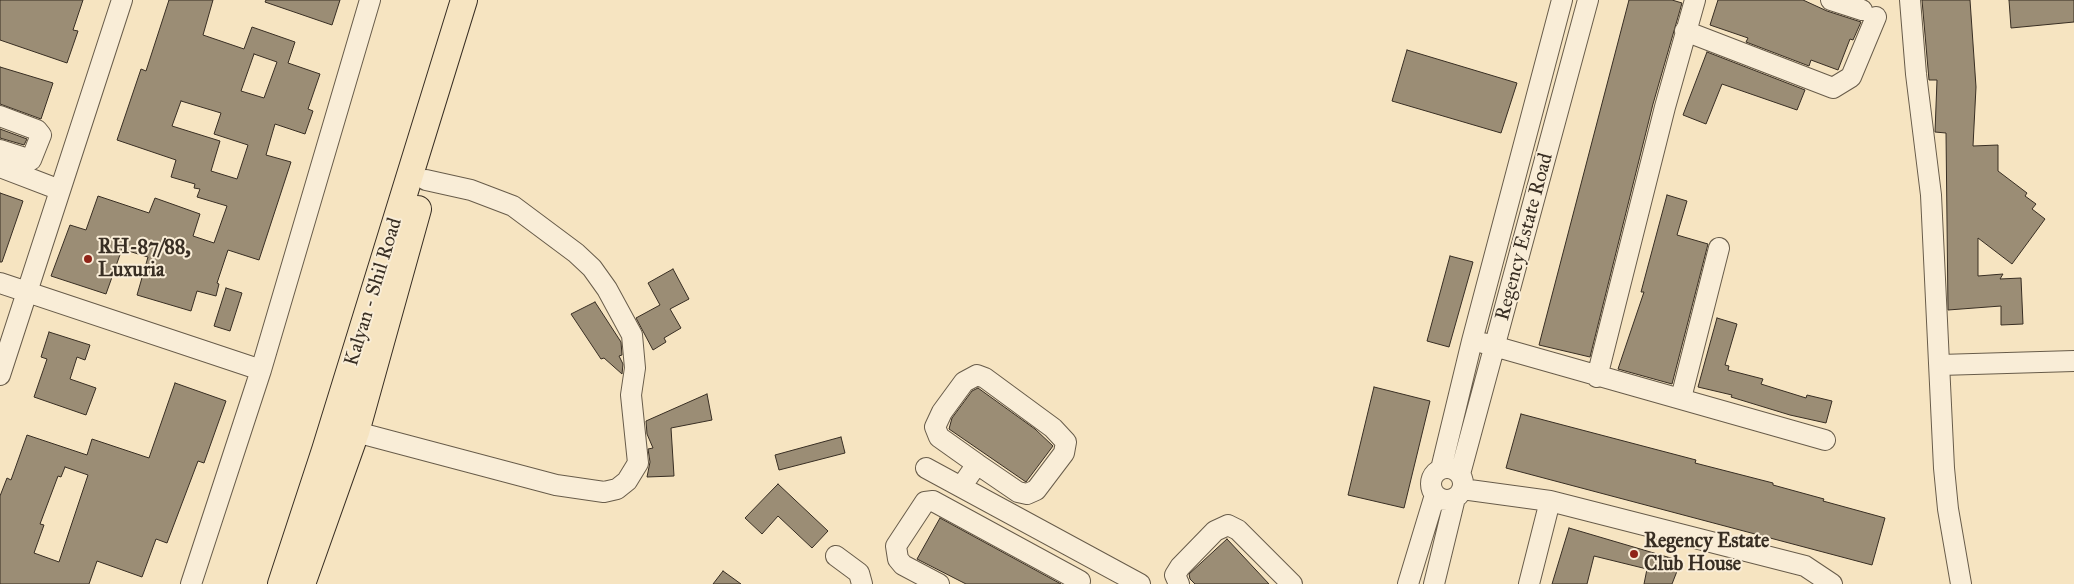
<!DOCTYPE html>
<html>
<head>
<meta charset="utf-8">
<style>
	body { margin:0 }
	canvas { display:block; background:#f6e4c1 }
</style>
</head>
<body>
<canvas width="2074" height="584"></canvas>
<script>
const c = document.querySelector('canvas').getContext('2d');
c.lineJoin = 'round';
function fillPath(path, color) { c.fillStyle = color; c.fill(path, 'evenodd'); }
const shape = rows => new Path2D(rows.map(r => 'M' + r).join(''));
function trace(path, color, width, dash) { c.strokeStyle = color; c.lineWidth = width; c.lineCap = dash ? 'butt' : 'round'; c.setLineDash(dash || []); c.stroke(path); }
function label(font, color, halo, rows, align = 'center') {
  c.font = font + ' "IM FELL Great Primer",serif'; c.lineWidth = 4; c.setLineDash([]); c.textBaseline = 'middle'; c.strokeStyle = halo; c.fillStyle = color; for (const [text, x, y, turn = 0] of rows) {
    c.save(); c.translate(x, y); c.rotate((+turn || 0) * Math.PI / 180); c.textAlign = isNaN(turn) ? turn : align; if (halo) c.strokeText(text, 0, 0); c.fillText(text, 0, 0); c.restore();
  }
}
const building = shape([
	[0,0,83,0,73,30,78,31,67,63,0,40,0,0],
	[169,0,213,0,203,35,244,49,252,27,295,42,288,63,320,74,308,109,313,111,305,134,275,124,266,155,291,162,259,260,228,250,217,283,219,284,216,296,197,291,191,311,137,295,148,257,122,249,106,294,51,276,70,225,86,230,98,196,149,213,155,198,200,214,193,236,214,243,227,206,197,197,200,189,194,188,195,184,171,177,176,160,117,140,141,69,146,71,169,0],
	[254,54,277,62,264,98,241,91,254,54],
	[181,101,221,113,214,134,248,145,237,179,211,171,220,141,172,126,181,101],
	[266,0,340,0,332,25,265,2,266,0],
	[1629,0,1672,0,1682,3,1653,104,1590,357,1539,345,1629,0],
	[1718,0,1803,0,1827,11,1861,22,1853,40,1850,39,1838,70,1811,60,1809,66,1746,42,1748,38,1710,25,1718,0],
	[1922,0,1970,0,1976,87,1973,146,1998,145,1998,171,2027,193,2025,196,2036,204,2032,209,2045,219,2012,264,1978,238,1978,276,2003,274,2000,279,2021,278,2023,324,2001,325,2001,306,1948,310,1946,133,1935,132,1937,80,1929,80,1922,0],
	[2009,0,2074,0,2074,22,2011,28,2009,0],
	[1407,50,1517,83,1501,133,1392,101,1407,50],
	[1707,52,1805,90,1797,110,1722,84,1706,124,1683,115,1707,52],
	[0,67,53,83,41,119,0,104,0,67],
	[0,129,27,139,24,145,0,138,0,129],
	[0,193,23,201,2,262,0,262,0,193],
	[1667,195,1687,201,1677,235,1708,244,1672,384,1618,369,1644,292,1641,292,1667,195],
	[1450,256,1473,262,1449,347,1427,341,1450,256],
	[673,269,689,299,670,309,681,328,664,338,666,342,653,350,636,318,660,305,648,283,673,269],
	[226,288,242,293,230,331,214,326,226,288],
	[595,302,621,342,622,355,619,356,623,364,622,374,604,358,601,359,571,314,595,302],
	[1717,318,1737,324,1725,365,1729,366,1728,370,1763,379,1761,384,1806,398,1807,395,1832,401,1826,423,1790,415,1731,397,1732,395,1698,387,1717,318],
	[49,332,90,345,85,360,77,357,70,379,96,388,86,415,34,397,47,359,41,357,49,332],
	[175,383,226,401,204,463,198,461,167,543,156,539,142,577,97,561,89,584,0,584,0,496,7,478,11,480,27,435,87,455,92,439,149,458,175,383],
	[65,467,88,475,59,562,34,553,44,525,40,524,58,476,61,477,65,467],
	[1374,387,1430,401,1404,508,1348,495,1374,387],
	[978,388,1035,429,1053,446,1026,482,949,429,952,418,972,391,978,388],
	[707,394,712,420,671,428,674,476,647,477,650,462,648,449,653,448,647,434,646,421,707,394],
	[1521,414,1696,460,1695,463,1773,483,1773,485,1824,499,1823,501,1885,518,1872,565,1506,468,1521,414],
	[841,437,845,453,779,470,775,455,841,437],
	[778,484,828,531,812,548,778,516,762,534,745,518,778,484],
	[940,518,1061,584,966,584,917,559,940,518],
	[1569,528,1681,561,1672,584,1644,584,1647,569,1594,556,1587,584,1552,584,1569,528],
	[1227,539,1269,584,1195,584,1190,579,1189,574,1227,539],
	[723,571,741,584,713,584,723,571]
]);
fillPath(building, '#9b8d75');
trace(building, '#382e23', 1);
const minor = shape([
	[1831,0,1862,10],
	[1910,0,1916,74,1931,195,1944,468,1948,509,1961,584],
	[1685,31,1833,88,1851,77,1876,17],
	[0,116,37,130,41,135,31,160,0,150],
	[0,167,60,190],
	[0,283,261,370],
	[1483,343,1825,440],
	[1940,365,2074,361],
	[0,375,122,0],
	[1597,377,1665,107,1695,0],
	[1681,398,1719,248],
	[356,432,556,485,604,492,617,489,627,481,638,463,631,395,635,368,632,335,607,289,592,268,576,253,513,206,471,190,426,180],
	'1431 484a16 16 0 1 1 32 0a16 16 0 1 1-32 0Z',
	[926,468,1140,584],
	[1441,469,1472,341,1562,0],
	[1460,474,1588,0],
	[961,487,977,464,939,437,935,427,942,412,964,382,977,375,985,378,1053,428,1066,442,1064,453,1036,490,1027,494,1018,492,977,464],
	[1462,489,1550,501,1805,566,1832,584],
	[836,556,859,573,862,584],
	[191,584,261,370,370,0],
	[939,584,903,565,898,559,896,546,925,502,933,501,1080,581],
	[1179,584,1175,575,1180,567,1215,531,1228,525,1238,530,1292,584],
	[1408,584,1435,495],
	[1434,584,1455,498],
	[1529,584,1550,501]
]);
const major = shape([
	[281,584,325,450,464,0],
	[302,584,356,432,418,209]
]);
trace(minor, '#685c4a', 22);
trace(major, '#382e23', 28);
trace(minor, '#f9edd7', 20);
trace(major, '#f6e4c1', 26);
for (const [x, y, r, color] of [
	[88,259,5,"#8f2418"],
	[1634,554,5,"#8f2418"]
]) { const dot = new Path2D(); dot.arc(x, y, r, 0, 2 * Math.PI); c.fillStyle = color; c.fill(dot); trace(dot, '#f9edd7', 2); }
label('20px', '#382e23', '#f9edd7', [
	["Regency Estate Road",1525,237,-75],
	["Kalyan - Shil Road",374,292,-73]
]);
label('bold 20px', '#382e23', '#f9edd7', [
	["RH-87/88,",98,248],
	["Luxuria",98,271],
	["Regency Estate",1644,542],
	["Club House",1644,565]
], 'left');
</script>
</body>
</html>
